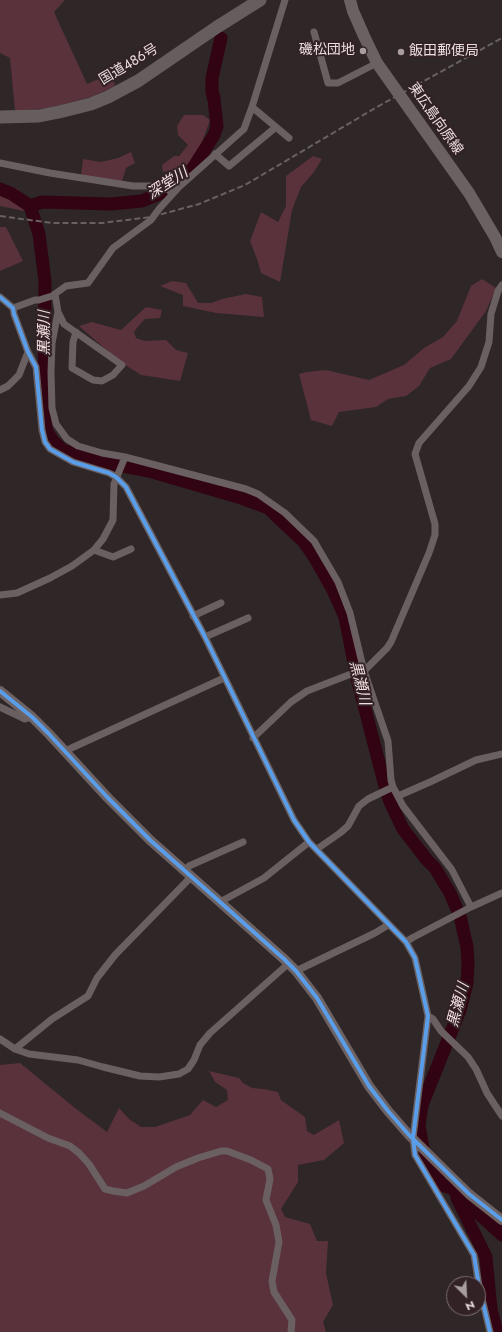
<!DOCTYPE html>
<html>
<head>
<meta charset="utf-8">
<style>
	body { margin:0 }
	#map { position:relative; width:502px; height:1332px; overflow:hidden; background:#2e2627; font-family:Jost,sans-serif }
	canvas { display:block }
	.north { position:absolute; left:446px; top:1276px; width:40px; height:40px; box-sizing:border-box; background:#322225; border:1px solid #7b6d6f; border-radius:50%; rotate:156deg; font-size:11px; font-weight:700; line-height:16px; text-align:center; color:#e9dedf }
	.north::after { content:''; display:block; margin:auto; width:14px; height:18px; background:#a89e9f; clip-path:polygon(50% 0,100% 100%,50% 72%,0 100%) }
</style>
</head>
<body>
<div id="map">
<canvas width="502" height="1332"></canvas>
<div class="north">N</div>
</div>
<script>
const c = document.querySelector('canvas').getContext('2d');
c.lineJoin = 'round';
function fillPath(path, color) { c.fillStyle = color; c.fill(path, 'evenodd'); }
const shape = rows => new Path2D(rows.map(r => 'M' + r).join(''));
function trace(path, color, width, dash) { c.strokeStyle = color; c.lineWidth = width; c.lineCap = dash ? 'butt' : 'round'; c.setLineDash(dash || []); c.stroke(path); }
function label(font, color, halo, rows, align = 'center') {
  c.font = font + ' Jost,"Noto Sans JP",sans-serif'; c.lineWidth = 4; c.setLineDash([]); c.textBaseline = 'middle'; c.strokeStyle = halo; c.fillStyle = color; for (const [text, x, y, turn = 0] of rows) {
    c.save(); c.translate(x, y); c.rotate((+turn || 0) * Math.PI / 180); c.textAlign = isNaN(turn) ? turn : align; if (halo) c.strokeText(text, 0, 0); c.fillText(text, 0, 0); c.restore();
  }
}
fillPath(shape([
	[0,0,65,0,54,12,87,84,110,74,114,81,115,86,91,97,49,108,15,111,10,58,0,53],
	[184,115,203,115,210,120,196,159,187,167,163,172,162,165,174,156,179,156,188,145,178,135,177,126],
	[131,152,135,163,126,168,122,181,81,176,83,159,101,162,118,158],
	[313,156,322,159,314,172,301,187,292,210,280,282,261,273,257,259,250,241,261,212,278,222,286,206,286,176],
	[0,185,18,189,27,202,24,211,0,206],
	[0,227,6,227,23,261,0,271],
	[482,279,496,288,486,311,451,359,430,368,419,386,406,396,388,399,376,407,339,412,332,426,311,420,299,374,306,372,326,370,369,380,404,365,424,348,443,337,457,321,471,286],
	[172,281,186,283,198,303,211,303,222,299,246,294,262,297,264,317,216,313,183,306,183,295,160,286],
	[146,307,162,310,160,318,145,319,141,323,134,332,136,338,145,341,166,340,176,350,188,353,180,381,141,375,118,360,79,326,92,322,121,330],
	[20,1063,75,1108,107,1132,119,1108,129,1119,141,1127,155,1127,190,1115,203,1100,216,1107,228,1100,227,1090,215,1082,209,1071,239,1078,243,1083,252,1088,264,1089,278,1092,281,1100,305,1117,307,1131,314,1135,339,1120,344,1143,324,1160,298,1165,298,1182,281,1209,285,1217,310,1224,317,1241,328,1241,326,1273,333,1305,323,1322,326,1332,0,1332,0,1065]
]), '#5a323b');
trace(shape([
	[0,189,12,194,30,206,39,234,45,281,44,405,45,422,47,432,53,441,63,450,91,460,149,471,238,497,268,508,304,542,315,558,333,590,345,617,357,678,386,790,390,802,403,829,427,860,435,868,450,893,460,916,467,947,468,964,467,983,460,1010,422,1105,419,1126,424,1153,430,1167,442,1185,451,1188,502,1235],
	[30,206,42,202,111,204,142,201,161,193,193,168,214,135,217,126,214,99,213,98,214,97,212,92,212,78,221,38],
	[457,1198,486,1257,491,1310,497,1332]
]), '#320312', 13);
trace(shape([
	[314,32,328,83,338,83,377,63],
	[252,107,289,138],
	[215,154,229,166,276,127],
	[0,163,50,173,133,186,162,186,173,193],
	[55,294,58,312,52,343,51,372,52,408,56,424,67,439,78,446,102,453,125,457,246,489,258,494,285,513,314,541,338,582,350,613,364,671,388,741,391,780,393,787,403,806,452,870,471,907],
	[0,297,13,308,14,314,28,352,36,367,42,430,45,442,50,449,73,462,109,473,116,477,126,487,205,637,294,820,309,842,406,942,415,958,428,1016,413,1138,415,1155,474,1255,479,1286,490,1332],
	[13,308,35,300,39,300,52,296,66,286,88,283,113,248,151,220,159,209,179,187,244,129,252,107,285,0],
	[58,312,64,324,122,365,113,375,102,381,93,380,72,368,73,342,76,332],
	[0,390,8,386,19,375,28,352],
	[94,550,113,557,131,549],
	[0,595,17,593,50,578,72,566,94,550,103,539,113,520,114,484,125,457],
	[193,616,221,603],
	[205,637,248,618],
	[0,707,25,719,32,717],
	[253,738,291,702,307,691,351,674,364,671,387,648,391,642,429,553,435,535,435,524,415,454,419,443,469,386,481,367,489,342,491,314,498,291,502,285],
	[65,751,224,678],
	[398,796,430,782,476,760,502,754],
	[317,849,340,833,348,826,359,806,368,799,393,787],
	[184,871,189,866,243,842],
	[220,902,264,878,309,842],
	[406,942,412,938,471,907,502,893],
	[296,971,375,933,388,925],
	[428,1016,433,1019,441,1031,468,1057,476,1069,487,1093,502,1116],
	[0,1039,15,1049,29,1054,78,1060,103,1067,140,1076,159,1077,179,1074,188,1069,194,1060,200,1045,210,1033,288,964],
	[15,1049,52,1019,88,996,97,978,115,955,191,877],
	[0,1113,48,1138,70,1146,79,1153,89,1164,105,1189,113,1191,127,1193,144,1186,176,1167,198,1158,221,1151,227,1151,251,1160,268,1169,270,1179,266,1200,276,1225,279,1242,272,1281,274,1292,292,1320,291,1332]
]), '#6a6062', 7);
trace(shape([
	[0,691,32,717,49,734,108,798,150,840,220,902,284,959,296,971,317,998,369,1086,388,1111,409,1135,469,1194,502,1220]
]), '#6e6263', 10);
trace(shape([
	[350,0,353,11,364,36,377,63,469,193,495,237,502,252]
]), '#6b6062', 12);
trace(shape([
	[0,117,39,116,59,112,91,104,108,97,138,81,217,27,260,0]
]), '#665d5e', 13);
trace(shape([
	[0,216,52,223,102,223,151,217,199,204,245,185,377,107,502,38]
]), '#686061', 2, [6, 3]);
trace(shape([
	[0,297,13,308,14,314,28,352,36,367,42,430,45,442,50,449,73,462,109,473,116,477,126,487,205,637,294,820,309,842,406,942,415,958,428,1016,413,1138,415,1155,474,1255,479,1286,490,1332],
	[0,691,32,717,49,734,108,798,150,840,220,902,284,959,296,971,317,998,369,1086,388,1111,409,1135,469,1194,502,1220]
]), '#5a9eea', 4);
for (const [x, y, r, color] of [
	[363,51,4,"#a89e9f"],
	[401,52,4,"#a89e9f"]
]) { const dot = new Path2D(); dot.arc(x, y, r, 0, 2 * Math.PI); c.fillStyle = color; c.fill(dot); trace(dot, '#322225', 1.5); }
label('14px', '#e9dedf', '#322225', [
	["磯松団地",355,51],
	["飯田郵便局",409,52,"left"]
], 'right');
label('14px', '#e9dedf', '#322225', [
	["国道486号",129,65,-31],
	["東広島向原線",435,119,55]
]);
label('italic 15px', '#f3dee1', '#322225', [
	["深堂川",168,184,-33],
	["黒瀬川",45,333,-90],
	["黒瀬川",359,683,76],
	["黒瀬川",459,1005,-75]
]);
</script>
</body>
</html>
